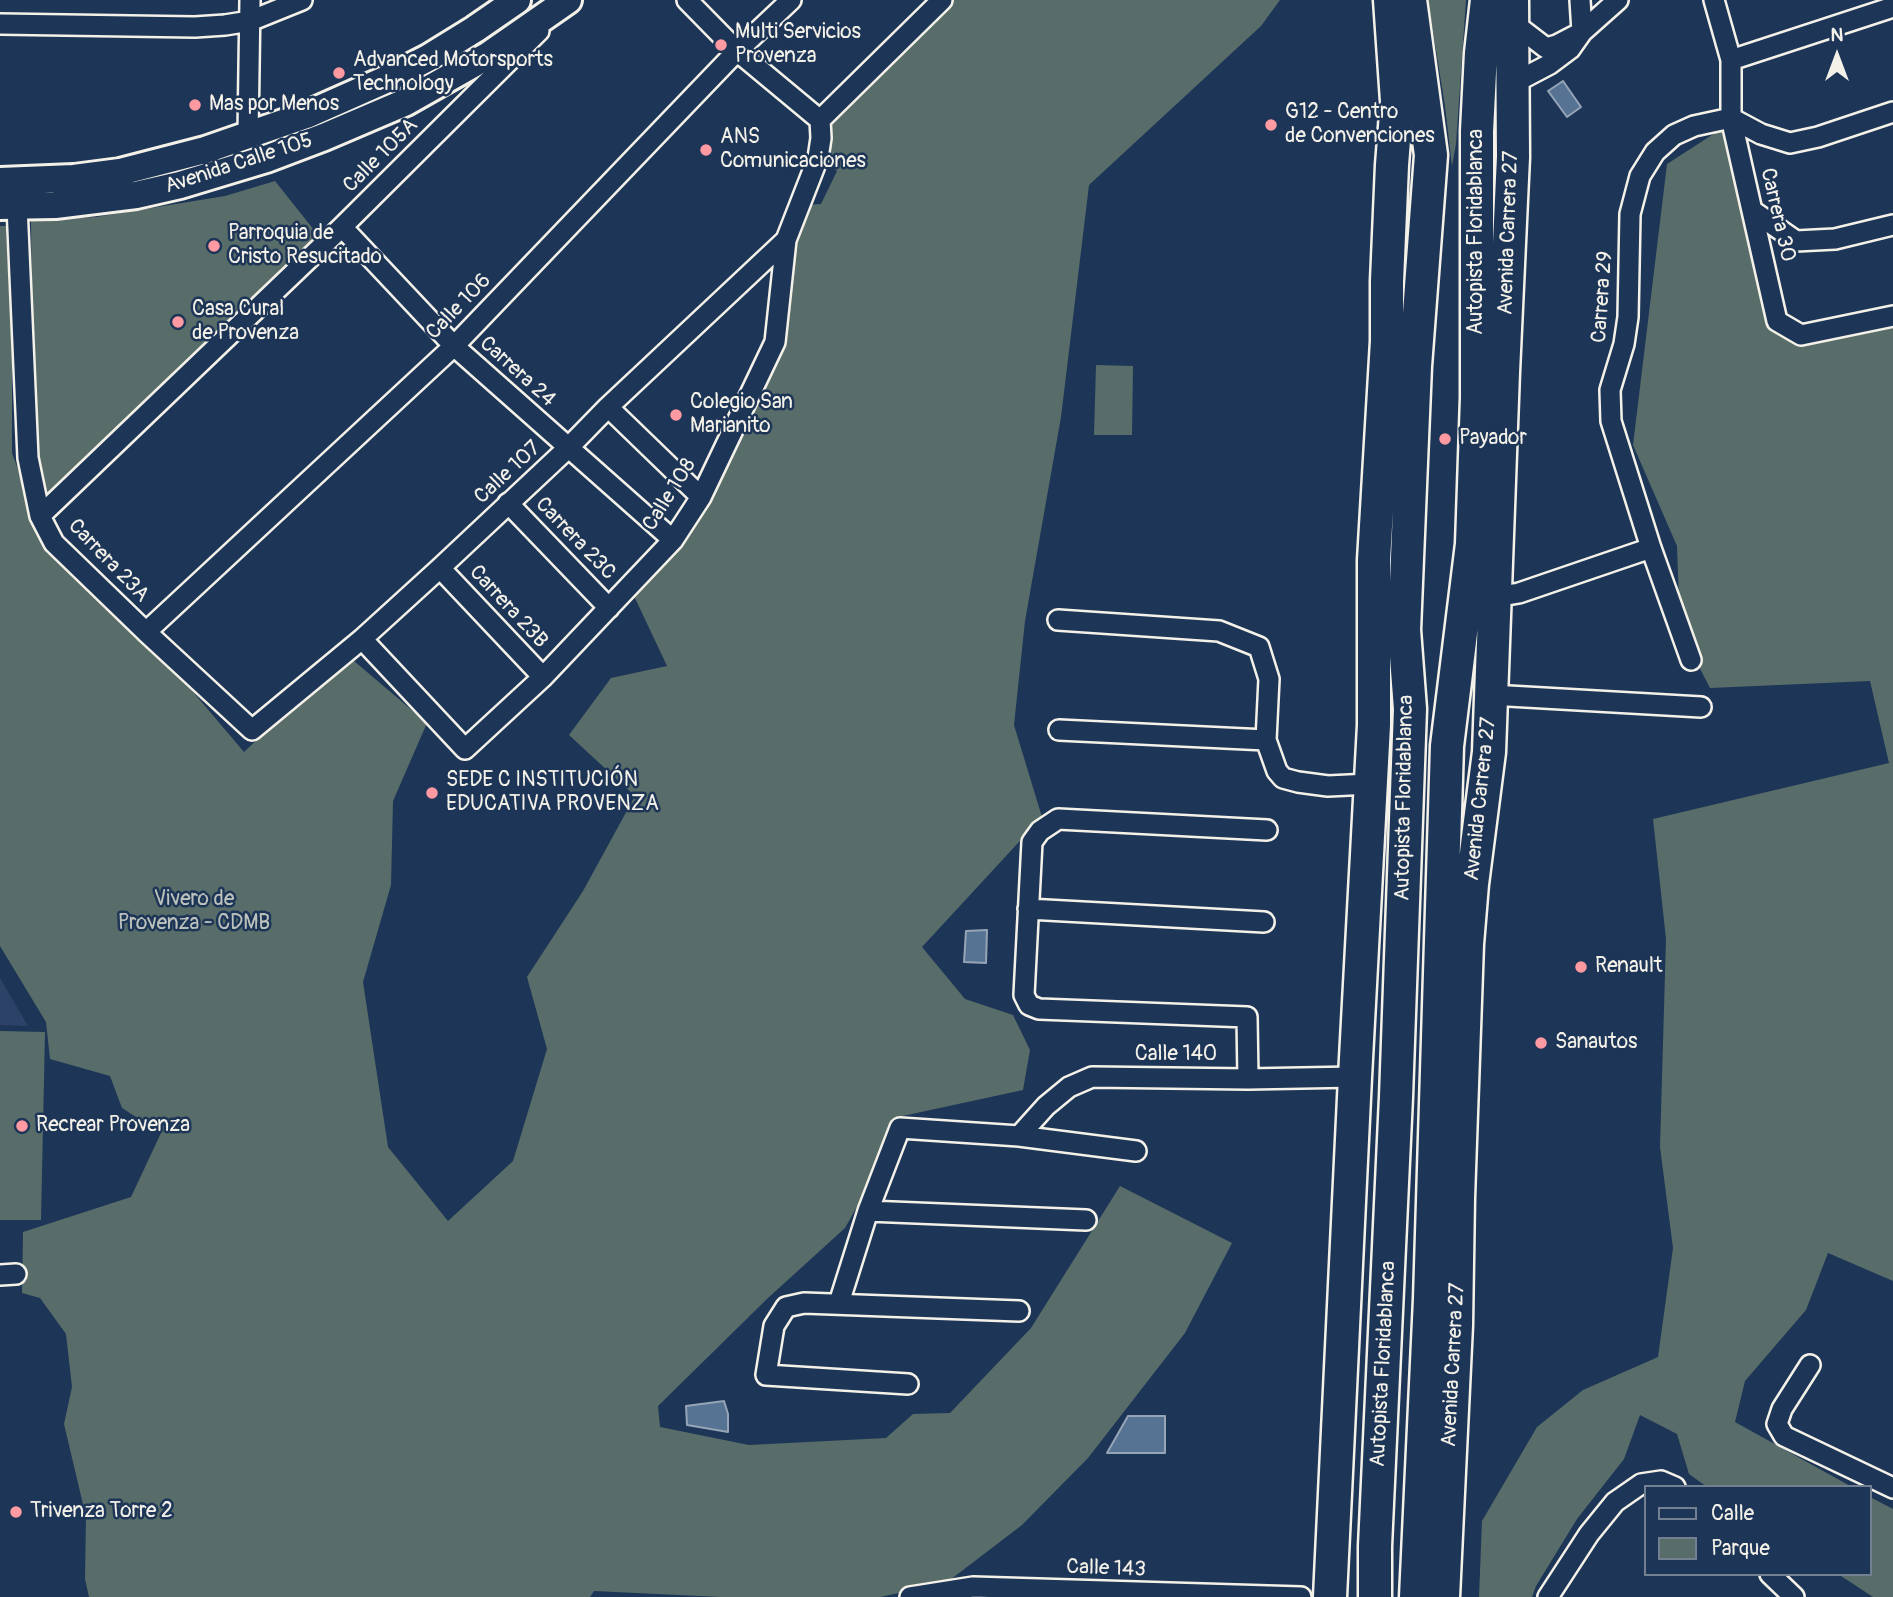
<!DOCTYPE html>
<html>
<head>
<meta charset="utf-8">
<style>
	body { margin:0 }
	#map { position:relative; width:1893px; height:1597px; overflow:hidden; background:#1d3557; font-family:Pangolin,sans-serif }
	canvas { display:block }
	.legend { position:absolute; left:1644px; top:1485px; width:228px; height:91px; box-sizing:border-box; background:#1d3557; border:2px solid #738091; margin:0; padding:9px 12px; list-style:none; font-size:21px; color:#f4f1e8 }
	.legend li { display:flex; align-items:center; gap:14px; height:35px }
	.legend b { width:35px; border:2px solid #738091 }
	.north { position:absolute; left:1802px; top:21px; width:70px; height:70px; -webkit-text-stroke:5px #1d3557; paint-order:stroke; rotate:0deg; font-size:19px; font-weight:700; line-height:28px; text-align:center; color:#f4f1e8 }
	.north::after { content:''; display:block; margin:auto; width:24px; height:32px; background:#f4f1e8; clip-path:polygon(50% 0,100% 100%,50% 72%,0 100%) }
</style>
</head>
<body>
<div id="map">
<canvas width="1893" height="1597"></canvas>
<ul class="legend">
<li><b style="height:9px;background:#1d3557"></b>Calle</li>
<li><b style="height:19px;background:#586d69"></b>Parque</li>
</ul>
<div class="north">N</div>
</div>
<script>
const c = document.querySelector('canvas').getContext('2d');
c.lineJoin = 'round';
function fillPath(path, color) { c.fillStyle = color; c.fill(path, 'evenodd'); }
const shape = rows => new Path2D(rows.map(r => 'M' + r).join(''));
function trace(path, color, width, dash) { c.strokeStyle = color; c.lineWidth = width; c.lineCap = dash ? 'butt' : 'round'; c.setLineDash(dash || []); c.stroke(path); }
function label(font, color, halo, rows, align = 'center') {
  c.font = font + ' Pangolin,sans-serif'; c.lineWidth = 5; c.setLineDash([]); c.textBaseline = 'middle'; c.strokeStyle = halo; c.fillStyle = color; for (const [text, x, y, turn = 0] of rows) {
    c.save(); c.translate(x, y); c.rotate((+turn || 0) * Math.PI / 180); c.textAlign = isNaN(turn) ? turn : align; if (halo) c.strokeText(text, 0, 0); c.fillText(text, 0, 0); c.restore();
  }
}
fillPath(shape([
	[0,978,28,1026,0,1025]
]), '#2c4367');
fillPath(shape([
	[948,0,1280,0,1261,26,1089,185,1061,417,1025,621,1014,725,1042,817,922,947,965,999,1013,1015,1030,1050,1023,1090,898,1117,893,1143,845,1228,768,1298,658,1406,660,1427,749,1445,886,1438,913,1414,950,1413,1031,1328,1120,1186,1232,1243,1185,1333,1088,1458,1022,1525,946,1583,880,1597,721,1597,594,1591,590,1597,89,1597,85,1579,86,1517,64,1424,72,1387,66,1334,40,1298,22,1293,23,1232,131,1197,161,1133,122,1108,110,1076,50,1059,46,1022,0,946,0,226,6,226,12,351,12,453,44,539,155,647,244,752,347,655,427,723,393,801,391,885,363,982,388,1147,448,1221,513,1161,547,1049,527,977,583,891,635,796,569,735,611,678,667,666,634,596,676,546,779,342,789,252,807,205,821,204,837,171,824,158,827,121],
	[1428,0,1466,0,1456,144,1452,166,1445,106],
	[1743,115,1753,211,1777,321,1801,335,1893,316,1893,1281,1828,1253,1806,1310,1745,1381,1735,1422,1852,1487,1707,1487,1689,1474,1677,1434,1640,1415,1624,1459,1577,1519,1536,1586,1532,1597,1479,1597,1482,1521,1537,1427,1583,1390,1658,1357,1673,1248,1660,1147,1666,939,1653,819,1889,763,1870,681,1710,688,1680,630,1677,546,1633,445,1667,164],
	[275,181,318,235,41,504,33,454,31,220,96,217,225,196],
	[1096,365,1133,366,1132,435,1094,435],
	[0,1031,45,1032,41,1220,0,1220],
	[1870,1497,1893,1509,1893,1597,1873,1597,1838,1574,1870,1574]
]), '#586d69');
const water = shape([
	[1563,81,1581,107,1567,117,1548,91,1563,81],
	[987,930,986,963,964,962,966,931,987,930],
	[724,1401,728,1414,728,1432,687,1425,686,1406,724,1401],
	[1128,1416,1165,1416,1165,1453,1107,1453,1128,1416]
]);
fillPath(water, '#577394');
trace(water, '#96a5b6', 2);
const minor = shape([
	[687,0,737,51,820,120],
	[1714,0,1731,60,1731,118,1777,321,1801,335,1893,316],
	[1512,22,1546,48,1557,45,1582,32,1618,0],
	[0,24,195,27,225,25,250,21,302,0],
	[1731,60,1893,7],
	[1512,84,1550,64,1570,49,1582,32,1580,0],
	[820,120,942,0],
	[248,135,250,0],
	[17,206,28,458,40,516,54,543,146,632,252,730,362,639,440,568,568,448,608,407,786,240],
	[1753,211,1796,241,1835,239,1893,225],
	[342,227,454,346,673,540],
	[608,407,701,497],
	[508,503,609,608],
	[40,516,342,227,539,31],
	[440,568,543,677],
	[1495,597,1519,593,1651,548],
	[1058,620,1219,631,1259,647,1269,679,1266,740,1277,771,1283,778,1298,782,1328,786,1370,784],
	[146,632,454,346,737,51,791,0],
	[362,639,465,749,543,677,673,540,701,497,775,342,786,240,818,158,821,138,820,120],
	[1691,660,1651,548,1611,421,1610,390,1624,344,1628,317,1630,214,1640,176,1655,152,1674,135,1694,126,1731,118,1761,134,1790,143,1818,137,1893,112],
	[1491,695,1701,707],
	[1059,730,1266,740],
	[1028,909,1264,922],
	[1248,1079,1247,1017,1039,1009,1029,1005,1024,995,1032,842,1040,831,1058,819,1267,830],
	[1019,1136,1046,1106,1069,1087,1092,1077,1248,1079,1355,1077],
	[868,1211,1086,1220],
	[0,1275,16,1274],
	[839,1303,868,1211,900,1128,1019,1136,1136,1151],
	[1810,1365,1782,1409,1777,1424,1784,1436,1893,1488],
	[908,1384,766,1375,774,1326,786,1307,804,1303,1019,1311],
	[1770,1574,1794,1597],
	[910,1597,973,1587,1301,1597],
	[1548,1597,1589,1534,1615,1502,1641,1484,1661,1481,1675,1487]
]);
const secondary = shape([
	[0,181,74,178,120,172,205,150,306,115,385,80,428,58,475,29,517,0],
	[0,206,55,205,136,195,180,185,266,159,324,137,406,102,489,55,568,0]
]);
const trunk = shape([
	[1330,1597,1355,1077,1374,725,1374,560,1387,341,1387,281,1392,165,1397,101,1390,0],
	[1375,1597,1375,1546,1396,1097,1410,709,1404,630,1415,366,1431,155,1410,0],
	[1416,1597,1430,1299,1447,746,1472,544,1477,398,1477,131,1481,53,1487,0],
	[1443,1597,1456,1325,1458,1198,1467,944,1472,884,1489,752,1503,372,1513,157,1512,0]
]);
trace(minor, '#f4f1e8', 24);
trace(secondary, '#f4f1e8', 32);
trace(trunk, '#f4f1e8', 37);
trace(minor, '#1d3557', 19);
trace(secondary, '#1d3557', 26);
trace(trunk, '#1d3557', 32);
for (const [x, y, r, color] of [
	[721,45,7,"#ff9aa2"],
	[339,73,7,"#ff9aa2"],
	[195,105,7,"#ff9aa2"],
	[1271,125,7,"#ff9aa2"],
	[706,150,7,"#ff9aa2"],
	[214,246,7,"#ff9aa2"],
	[178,322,7,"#ff9aa2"],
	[676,415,7,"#ff9aa2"],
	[1445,439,7,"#ff9aa2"],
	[432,793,7,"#ff9aa2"],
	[1581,967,7,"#ff9aa2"],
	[1541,1043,7,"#ff9aa2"],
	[22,1126,7,"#ff9aa2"],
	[16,1512,7,"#ff9aa2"]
]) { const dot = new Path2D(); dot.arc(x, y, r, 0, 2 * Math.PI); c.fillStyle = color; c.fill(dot); trace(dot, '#1d3557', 2.5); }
label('21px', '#f4f1e8', '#1d3557', [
	["Multi Servicios",735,33],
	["Provenza",735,57],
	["Advanced Motorsports",353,61],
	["Technology",353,85],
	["Mas por Menos",209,105],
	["G12 - Centro",1285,113],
	["de Convenciones",1285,137],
	["ANS",720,138],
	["Comunicaciones",720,162],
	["Parroquia de",228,234],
	["Cristo Resucitado",228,258],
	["Casa Cural",192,310],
	["de Provenza",192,334],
	["Colegio San",690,403],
	["Marianito",690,427],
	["Payador",1459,439],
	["SEDE C INSTITUCIÓN",446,781],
	["EDUCATIVA PROVENZA",446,805],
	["Renault",1595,967],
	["Sanautos",1555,1043],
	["Recrear Provenza",36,1126],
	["Trivenza Torre 2",30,1512]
], 'left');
label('21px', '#f4f1e8', '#1d3557', [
	["Calle 105A",381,156,-45],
	["Avenida Calle 105",239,164,-18],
	["Carrera 30",1777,215,77],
	["Autopista Floridablanca",1477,232,-90],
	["Avenida Carrera 27",1509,233,-88],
	["Carrera 29",1603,297,-86],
	["Calle 106",459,307,-46],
	["Carrera 24",517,372,42],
	["Calle 107",508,473,-43],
	["Calle 108",670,495,-58],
	["Carrera 23C",575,539,46],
	["Carrera 23A",108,561,46],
	["Carrera 23B",508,607,47],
	["Autopista Floridablanca",1405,798,-89],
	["Avenida Carrera 27",1481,799,-84],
	["Calle 140",1176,1055],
	["Autopista Floridablanca",1384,1364,-87],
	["Avenida Carrera 27",1454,1365,-87],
	["Calle 143",1106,1569,2]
]);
label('21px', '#bdc3bc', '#1d3557', [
	["Vivero de",194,900],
	["Provenza - CDMB",194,924]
]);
</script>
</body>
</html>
